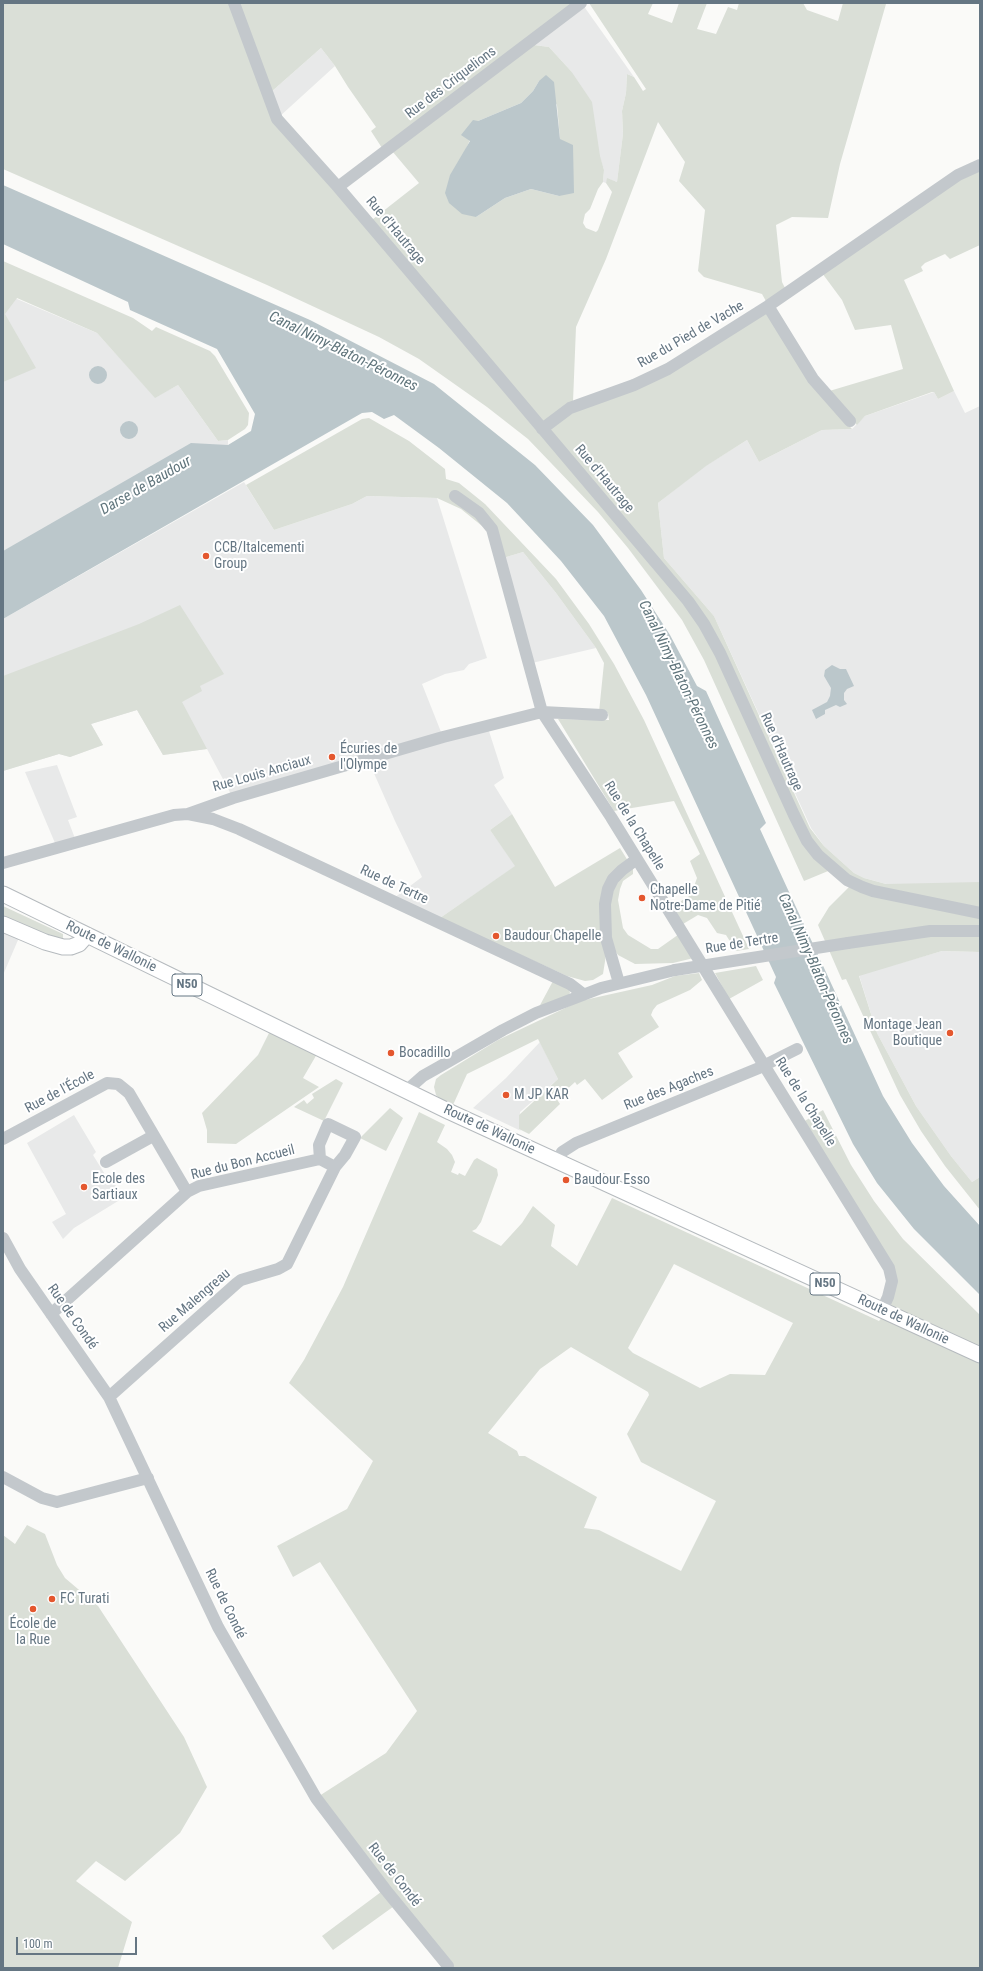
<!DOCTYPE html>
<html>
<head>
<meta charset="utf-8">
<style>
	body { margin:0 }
	#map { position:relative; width:983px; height:1971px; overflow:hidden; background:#fafaf8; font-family:"Roboto Condensed",sans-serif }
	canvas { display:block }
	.frame { position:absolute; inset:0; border:4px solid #657683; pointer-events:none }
	.scale { position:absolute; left:16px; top:1937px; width:121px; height:18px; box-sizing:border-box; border:2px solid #657683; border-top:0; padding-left:5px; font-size:12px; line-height:14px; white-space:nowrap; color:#657683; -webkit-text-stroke:3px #fff; paint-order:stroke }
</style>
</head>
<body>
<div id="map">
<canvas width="983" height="1971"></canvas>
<div class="frame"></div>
<div class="scale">100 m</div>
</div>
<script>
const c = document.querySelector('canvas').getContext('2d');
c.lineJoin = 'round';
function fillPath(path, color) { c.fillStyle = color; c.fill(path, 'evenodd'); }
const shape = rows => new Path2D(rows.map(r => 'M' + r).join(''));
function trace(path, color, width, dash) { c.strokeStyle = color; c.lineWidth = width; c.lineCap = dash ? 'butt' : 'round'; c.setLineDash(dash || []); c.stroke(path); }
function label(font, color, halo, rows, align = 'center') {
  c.font = font + ' "Roboto Condensed",sans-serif'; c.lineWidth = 4; c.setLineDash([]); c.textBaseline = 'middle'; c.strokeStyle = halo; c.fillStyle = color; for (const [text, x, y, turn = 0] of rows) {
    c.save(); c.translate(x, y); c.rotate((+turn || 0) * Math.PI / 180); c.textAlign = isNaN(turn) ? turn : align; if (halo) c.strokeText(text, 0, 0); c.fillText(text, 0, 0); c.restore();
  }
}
fillPath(shape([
	[583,5,634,77,627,74,626,93,622,111,623,134,617,182,608,179,606,183,603,182,604,170,571,71,549,47,534,45],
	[321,48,335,66,279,117,270,93],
	[3,283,17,299,97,333,155,397,178,385,218,441,228,440,228,445,220,445,3,551],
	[954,391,965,413,980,406,980,883,906,885,886,884,864,878,854,873,824,846,811,828,714,616,664,558,658,503,702,468,747,440,759,462,822,430,852,429,865,416,934,392,938,399],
	[244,482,274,530,352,504,367,496,437,498,487,658,469,664,464,670,445,674,422,684,443,737,233,798,207,749,163,755,137,710,91,724,103,745,70,757,59,754,3,771,3,619],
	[523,552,556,593,596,648,532,663,503,558],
	[488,728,504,778,494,785,512,814,490,830,516,866,440,918,394,898,422,877,395,821,369,762],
	[57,765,77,817,68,820,76,841,55,843,25,772],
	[3,926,21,933,3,975],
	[942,951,980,952,980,1177,972,1182,951,1156,916,1106,877,1033,859,975],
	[540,1042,558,1079,520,1112,519,1129,521,1131,473,1108,506,1078],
	[74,1115,96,1152,93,1155,106,1176,109,1174,123,1198,74,1228,63,1239,52,1222,66,1214,27,1143]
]), '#e8e9e9');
fillPath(shape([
	[3,3,234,3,274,112,368,223,419,183,387,145,382,148,371,131,376,127,348,87,335,66,321,48,270,93,237,3,575,3,534,45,549,47,571,71,592,102,600,156,604,170,603,182,598,189,590,209,585,214,583,223,586,228,596,232,598,230,612,192,606,183,607,178,617,182,623,134,622,111,626,93,627,74,634,77,643,91,646,89,589,3,653,3,648,14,672,23,679,3,707,3,697,29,716,34,728,7,737,10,739,3,803,3,807,10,838,21,843,3,886,4,840,164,828,218,792,217,776,225,782,282,786,290,767,303,762,294,704,277,698,271,705,210,679,181,685,162,658,122,606,259,576,327,573,402,570,414,766,311,815,388,852,429,822,430,759,462,747,440,706,466,658,503,664,558,714,616,810,828,824,846,854,873,864,878,886,884,980,882,980,909,869,886,833,869,804,881,704,660,682,620,628,548,598,512,528,439,487,407,419,359,379,337,267,285,3,169],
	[539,81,557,105,560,139,559,196,531,189,505,198,476,217,466,149,478,121,521,103,533,91],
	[980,168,980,245,950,259,945,254,925,263,921,267,923,271,904,280,954,391,938,399,934,392,932,392,865,416,857,425,826,392,903,369,891,325,855,330,842,300,822,273,957,179],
	[3,261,133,318,152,331,156,327,210,351,215,356,249,413,248,425,245,429,228,440,218,441,178,385,155,398,97,333,17,298,5,314,36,368,3,382],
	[369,418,409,441,445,469,446,479,459,483,485,504,556,579,589,624,614,664,644,720,749,949,736,951,726,935,717,933,707,918,698,915,683,924,673,906,691,895,697,878,690,861,700,854,674,801,614,811,558,719,609,720,608,713,599,712,604,663,596,648,556,593,523,552,503,558,487,530,461,509,437,498,367,496,352,504,274,530,246,485,362,419],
	[180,605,224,674,200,686,202,691,182,702,207,749,163,755,137,710,91,724,103,745,70,757,59,754,3,771,3,676,139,624],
	[512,814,555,887,620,848,633,869,633,874,623,881,620,889,618,900,623,928,628,935,651,949,658,949,682,932,698,957,673,963,635,964,618,955,613,948,606,955,603,974,593,980,585,981,567,976,440,918,515,866,490,830],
	[849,887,980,918,980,952,942,951,859,976,877,1033,916,1106,951,1156,972,1182,980,1177,980,1210,945,1166,921,1131,900,1095,846,979,842,980,818,925,829,907],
	[3,906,63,934,63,938,61,940,3,920],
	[756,966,763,980,729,999,715,973],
	[699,973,702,980,690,990,657,1005,653,1010,651,1015,659,1027,618,1053,633,1077,602,1100,585,1079,577,1085,575,1082,563,1093,560,1090,554,1095,560,1104,529,1134,519,1129,519,1115,558,1079,538,1039,467,1074,453,1105,442,1101,436,1095,434,1087,436,1079,441,1075,498,1040,580,1001,652,985,675,976],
	[553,981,569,989,570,993,568,996,539,1007],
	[270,1031,317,1054,303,1078,319,1087,236,1144,207,1143,207,1130,202,1113,258,1055],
	[336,1079,343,1083,324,1121,294,1107,304,1100,307,1104,314,1098,312,1094],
	[390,1108,403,1118,386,1151,360,1138],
	[823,1110,851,1165,874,1201,903,1239,980,1315,980,1968,447,1968,397,1904,333,1950,322,1936,385,1889,316,1798,386,1753,417,1711,320,1562,293,1577,277,1546,347,1509,373,1461,289,1383,304,1360,343,1287,419,1112,445,1125,437,1142,447,1149,452,1155,455,1162,451,1172,458,1175,459,1173,465,1176,474,1160,477,1158,497,1169,498,1175,481,1222,476,1229,472,1231,501,1246,522,1223,533,1206,555,1225,551,1246,577,1266,612,1198,879,1321,889,1309,897,1282,803,1122],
	[674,1264,793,1323,765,1375,730,1374,700,1388,633,1353,628,1348],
	[571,1347,648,1392,649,1395,627,1434,641,1462,716,1501,681,1571,599,1530,584,1528,597,1497,525,1456,519,1456,517,1451,488,1433,540,1369],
	[27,1525,45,1534,57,1565,65,1578,98,1606,184,1737,207,1787,180,1833,125,1881,96,1861,76,1881,132,1922,118,1968,3,1968,3,1535,15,1544]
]), '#dadfd7');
fillPath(shape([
	[546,75,554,82,560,139,573,145,574,193,559,196,531,189,505,198,476,217,462,214,449,203,445,193,450,175,470,141,461,135,473,120,478,121,521,103,533,91,539,81],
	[3,185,310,320,434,384,535,465,593,525,641,590,670,635,697,686,706,691,766,823,760,829,883,1096,912,1143,944,1186,980,1226,980,1295,914,1229,877,1183,853,1144,774,983,776,977,646,695,604,616,561,561,507,503,439,448,394,415,384,419,372,412,362,413,3,619,3,551,191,443,228,445,251,431,255,414,217,349,130,310,128,302,3,244],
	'89 375a9 9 0 1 1 18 0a9 9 0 1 1-18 0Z',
	'120 430a9 9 0 1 1 18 0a9 9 0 1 1-18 0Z',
	[832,665,840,669,846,669,854,686,847,689,844,693,844,700,847,704,840,707,836,705,825,710,825,714,816,719,812,710,827,702,830,696,831,688,824,676,825,670]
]), '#bbc7cb');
const major = shape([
	[3,894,450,1112,980,1355],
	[3,924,45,942,63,947,71,947,79,944,87,935]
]);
trace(major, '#b5babe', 17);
trace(shape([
	[234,3,277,119,338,187,411,273,688,601,704,624,720,653,794,815,807,841,818,855,847,880,862,887,873,891,980,913],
	[338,187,581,3],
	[768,306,813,379,850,421],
	[542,429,570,408,634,385,668,369,768,306,958,175,980,165],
	[455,496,479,513,492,529,542,712,611,817,889,1268,892,1281,888,1297,882,1310],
	[188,814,213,819,239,829,570,984,583,994],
	[3,863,174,815,188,814,233,798,443,737,542,712,602,715],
	[848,943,930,931,980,931],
	[619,983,606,938,605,904,608,889,613,879,622,870,637,859],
	[406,1091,423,1076,439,1067,503,1030,536,1013,601,988,675,970],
	[3,1139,107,1083,118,1084,129,1093,187,1192],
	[320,1159,319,1145,328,1124,355,1137,345,1155,335,1167],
	[558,1161,562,1152,576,1143,759,1068,797,1049],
	[106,1162,153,1136],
	[3,1238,20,1269,109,1397,218,1627,316,1798,385,1889,448,1966],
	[51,1314,187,1192,199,1186,320,1159],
	[109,1397,237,1283,241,1280,278,1269,287,1264,335,1167,320,1159],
	[3,1477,42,1498,57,1502,148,1478]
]), '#c3c8cc', 12);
trace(major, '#fff', 15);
trace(shape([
	[675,970,848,943]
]), '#c3c8cc', 12);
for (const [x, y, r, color] of [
	[206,556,4,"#e4572e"],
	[332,757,4,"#e4572e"],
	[642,898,4,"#e4572e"],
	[496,936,4,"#e4572e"],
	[950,1033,4,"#e4572e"],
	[391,1053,4,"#e4572e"],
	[506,1095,4,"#e4572e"],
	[566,1180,4,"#e4572e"],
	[84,1187,4,"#e4572e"],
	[52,1599,4,"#e4572e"],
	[33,1609,4,"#e4572e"]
]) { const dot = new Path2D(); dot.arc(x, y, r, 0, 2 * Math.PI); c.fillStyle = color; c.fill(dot); trace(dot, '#fff', 1.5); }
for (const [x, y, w] of [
	[187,985,30],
	[825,1284,30]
]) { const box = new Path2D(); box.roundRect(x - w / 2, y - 11, w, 22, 3); c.fillStyle = '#fff'; c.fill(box); trace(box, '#657683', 1); }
label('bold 13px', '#657683', null, [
	["N50",187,985],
	["N50",825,1284]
]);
label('14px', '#657683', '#fff', [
	["Rue des Criquelions",451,83,-37],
	["Rue d'Hautrage",395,231,50],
	["Rue du Pied de Vache",691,335,-30],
	["Rue d'Hautrage",604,479,50],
	["Rue d'Hautrage",781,752,66],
	["Rue Louis Anciaux",262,774,-16],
	["Rue de la Chapelle",634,826,58],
	["Rue de Tertre",394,885,25],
	["Rue de Tertre",742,944,-9],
	["Route de Wallonie",111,947,26],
	["Rue des Agaches",669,1089,-22],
	["Rue de l'École",60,1092,-28],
	["Rue de la Chapelle",805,1102,58],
	["Route de Wallonie",489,1130,25],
	["Rue du Bon Accueil",243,1163,-14],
	["Rue Malengreau",195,1301,-41],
	["Rue de Condé",72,1317,55],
	["Route de Wallonie",903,1320,25],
	["Rue de Condé",225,1604,64],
	["Rue de Condé",394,1875,52]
]);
label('14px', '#657683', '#fff', [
	["CCB/Italcementi",214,548],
	["Group",214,564],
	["Écuries de",340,749],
	["l'Olympe",340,765],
	["Chapelle",650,890],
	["Notre-Dame de Pitié",650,906],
	["Baudour Chapelle",504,936],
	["Montage Jean",942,1025,"right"],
	["Boutique",942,1041,"right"],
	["Bocadillo",399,1053],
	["M JP KAR",514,1095],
	["Ecole des",92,1179],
	["Sartiaux",92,1195],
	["Baudour Esso",574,1180],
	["FC Turati",60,1599],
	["École de",33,1624,"center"],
	["la Rue",33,1640,"center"]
], 'left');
label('italic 15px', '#60757c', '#fff', [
	["Canal Nimy-Blaton-Péronnes",343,352,26],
	["Darse de Baudour",146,486,-30],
	["Canal Nimy-Blaton-Péronnes",678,675,64],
	["Canal Nimy-Blaton-Péronnes",815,969,66]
]);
</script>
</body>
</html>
